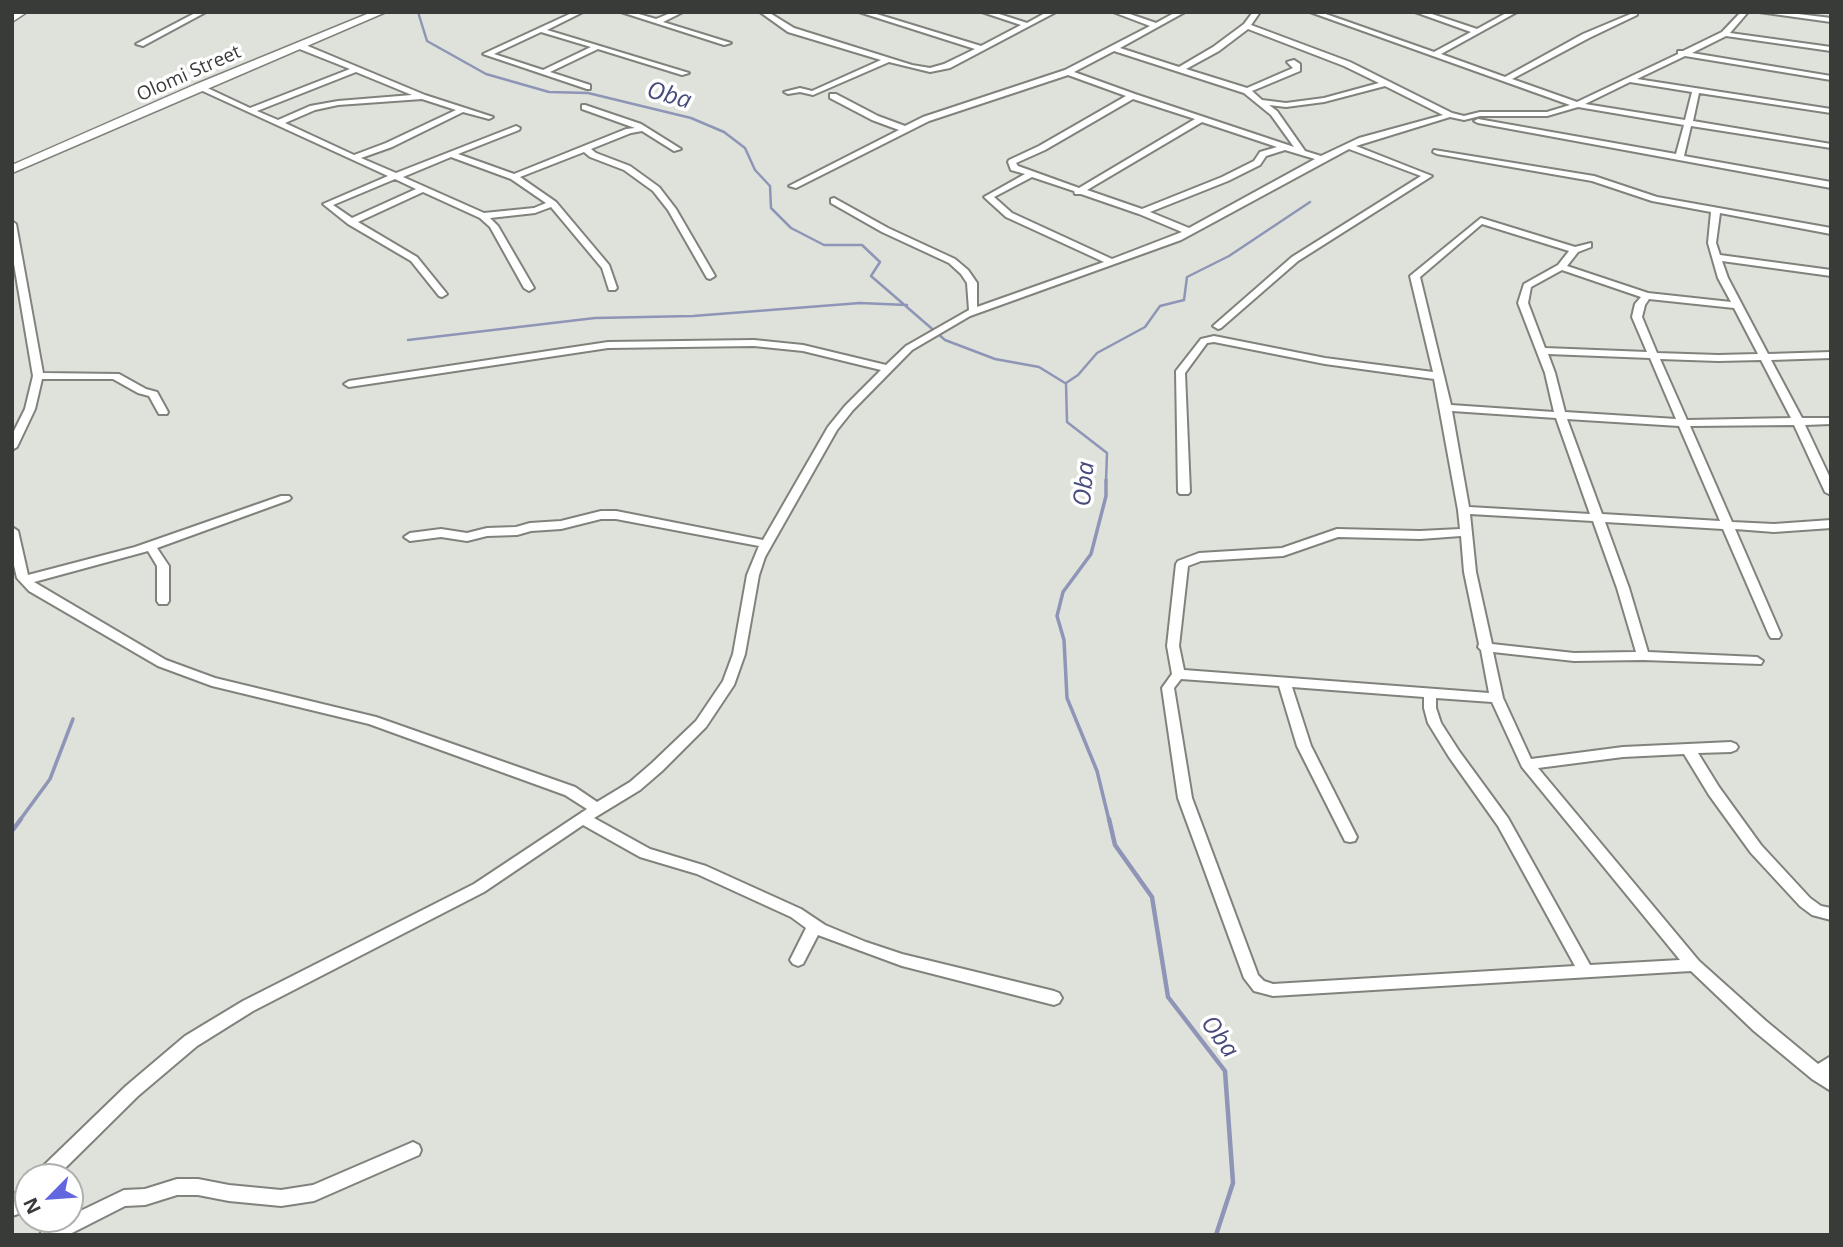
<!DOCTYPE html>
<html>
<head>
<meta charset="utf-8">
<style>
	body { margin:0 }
	#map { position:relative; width:1843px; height:1247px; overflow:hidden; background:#dee2da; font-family:"Open Sans",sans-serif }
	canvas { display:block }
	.frame { position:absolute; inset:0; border:14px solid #393b38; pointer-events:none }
	.north { position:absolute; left:14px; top:1163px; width:70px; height:70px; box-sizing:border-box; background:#fff; border:2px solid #b0b1af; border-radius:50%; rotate:245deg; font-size:19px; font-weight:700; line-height:28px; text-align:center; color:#393b38 }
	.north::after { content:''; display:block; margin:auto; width:24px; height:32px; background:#6367df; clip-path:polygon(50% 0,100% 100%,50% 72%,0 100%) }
</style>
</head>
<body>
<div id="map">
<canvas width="1843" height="1247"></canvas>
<div class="frame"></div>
<div class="north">N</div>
</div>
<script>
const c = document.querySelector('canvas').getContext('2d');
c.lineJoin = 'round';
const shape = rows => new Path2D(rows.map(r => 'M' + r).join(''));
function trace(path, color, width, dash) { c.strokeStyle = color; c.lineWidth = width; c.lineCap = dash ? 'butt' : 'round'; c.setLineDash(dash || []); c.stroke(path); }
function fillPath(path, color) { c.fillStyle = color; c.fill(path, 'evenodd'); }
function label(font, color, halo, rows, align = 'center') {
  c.font = font + ' "Open Sans",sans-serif'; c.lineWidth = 7; c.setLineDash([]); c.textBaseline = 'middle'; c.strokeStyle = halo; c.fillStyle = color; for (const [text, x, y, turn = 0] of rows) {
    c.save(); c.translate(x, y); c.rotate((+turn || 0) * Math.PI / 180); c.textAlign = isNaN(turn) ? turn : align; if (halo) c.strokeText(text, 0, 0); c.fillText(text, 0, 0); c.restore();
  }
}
trace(shape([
	[418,12,427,41,486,74,549,92,588,93,691,118,724,132,745,148,755,170,770,186,771,208,791,228,824,245,862,245,880,262,871,276,945,340,995,359,1039,367,1065,383],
	[408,340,595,318,693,316,860,303,907,305],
	[1066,383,1067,422,1107,453,1106,482],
	[1066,383,1078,375,1097,353,1145,327,1160,306,1184,300,1187,277,1229,256,1310,202]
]), '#8f95b6', 2.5);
trace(shape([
	[1106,480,1106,496,1091,554,1063,592,1057,616,1064,640,1067,698,1097,771,1109,820],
	[20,820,50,779,73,719]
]), '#8f95b6', 3.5);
trace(shape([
	[1109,819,1115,845,1152,897,1168,997,1225,1071,1233,1183,1216,1235],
	[12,831,21,819]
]), '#8f95b6', 4.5);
const minor = shape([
	[197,12,206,12,143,46,136,44,197,12],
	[574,12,583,12,547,30,689,73,682,75,598,49,550,72,590,85,590,89,587,89,483,54,574,12],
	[541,32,591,47,543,70,494,54,541,32],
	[621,12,632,12,656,19,673,12,683,12,663,22,731,43,724,45,621,12],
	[760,12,768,12,794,28,912,65,930,68,944,64,975,49,859,12,870,12,981,46,1021,25,982,12,993,12,1027,23,1047,12,1056,12,950,68,930,72,889,62,813,95,800,92,788,94,784,92,800,88,812,91,881,60,788,32,760,12],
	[1113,12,1124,12,1156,23,1176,12,1185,12,1120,48,1179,67,1213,47,1244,24,1253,12,1260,12,1251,25,1350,62,1452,113,1464,116,1480,112,1547,112,1570,105,1310,12,1320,12,1434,52,1471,32,1415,12,1426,12,1477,29,1508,12,1517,12,1441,54,1505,77,1583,34,1633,13,1637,13,1637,15,1589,38,1512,79,1577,102,1678,54,1678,51,1683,51,1722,32,1741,12,1748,12,1730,33,1831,47,1831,51,1726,36,1692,53,1831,76,1831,80,1685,56,1637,79,1831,109,1831,113,1699,93,1693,121,1831,144,1831,148,1691,126,1684,156,1831,182,1831,188,1478,123,1474,121,1478,119,1676,154,1684,125,1578,107,1547,116,1480,116,1464,120,1450,117,1356,146,1432,176,1298,261,1221,328,1218,329,1213,326,1292,257,1421,176,1349,149,1181,240,970,316,912,350,853,410,837,430,765,557,759,575,745,654,734,685,706,727,662,771,640,790,594,818,650,849,706,866,801,909,825,925,866,942,902,954,1054,991,1059,993,1062,998,1059,1003,1054,1005,902,966,818,935,803,964,798,966,793,964,790,960,806,928,791,917,697,874,640,857,583,825,484,892,253,1011,197,1046,138,1096,56,1177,36,1177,38,1171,126,1086,185,1036,243,1001,474,884,587,809,565,795,369,724,212,686,158,666,29,591,17,578,12,557,12,527,18,531,28,575,135,547,281,496,289,496,291,498,289,500,157,548,169,566,169,601,167,604,159,604,157,601,157,566,148,551,34,582,166,660,215,678,376,717,575,787,597,802,630,782,652,763,696,721,723,681,733,654,747,575,759,546,616,519,601,519,561,529,531,531,517,535,487,536,467,541,441,537,410,541,404,537,410,533,441,529,467,533,487,528,516,527,530,523,561,521,601,511,616,511,763,540,828,427,845,406,881,370,803,351,754,346,608,348,349,387,344,384,349,381,608,342,754,340,803,345,886,365,906,346,969,310,967,283,961,274,949,263,882,232,831,203,831,199,834,198,888,228,955,259,968,270,977,283,977,307,1104,262,1006,217,984,197,1025,174,1011,170,1008,162,1009,160,1039,146,1126,96,1068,75,929,121,796,188,789,186,899,130,872,120,830,98,830,94,836,94,878,116,905,126,923,117,1065,70,1150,26,1113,12],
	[1248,29,1344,66,1379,83,1324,98,1286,103,1262,100,1252,91,1300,71,1300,64,1294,60,1287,62,1293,68,1247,88,1186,69,1219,51,1248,29],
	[1114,51,1244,93,1271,115,1294,147,1135,94,1074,72,1114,51],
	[1630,82,1692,92,1685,120,1585,104,1630,82],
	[1385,86,1443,115,1359,138,1321,156,1305,151,1277,111,1269,105,1286,107,1324,102,1385,86],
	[1133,99,1195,119,1079,188,1018,166,1016,163,1045,150,1133,99],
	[1202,122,1277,147,1260,152,1254,161,1222,177,1142,209,1087,190,1202,122],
	[1285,150,1315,159,1189,228,1150,212,1228,181,1260,165,1266,156,1285,150],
	[1032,177,1074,191,1075,194,1081,194,1139,214,1182,232,1112,259,1012,213,994,197,1032,177],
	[1759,12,1782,12,1831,18,1831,22,1759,12],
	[297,44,303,44,425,95,493,117,489,119,463,112,392,147,361,158,396,173,516,126,520,128,519,130,458,154,514,174,626,129,635,128,582,109,582,105,585,105,641,124,681,149,674,151,642,131,631,133,591,149,596,153,630,166,659,187,676,209,715,276,710,279,707,278,668,210,653,191,624,170,590,157,584,152,520,177,556,202,609,265,617,288,615,290,609,290,602,268,551,207,535,213,490,218,498,226,534,288,529,291,524,288,490,227,480,218,423,192,358,222,417,257,447,294,442,297,439,296,411,261,348,224,323,204,388,176,194,87,201,85,250,108,350,69,297,48,297,44],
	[356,72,412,95,338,101,310,106,278,120,257,111,356,72],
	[422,99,456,110,386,143,354,155,285,123,315,110,338,105,422,99],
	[451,157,511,179,546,203,534,208,484,213,403,177,451,157],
	[395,179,416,189,352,218,333,205,395,179],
	[1434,150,1594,176,1657,197,1831,228,1831,234,1720,213,1716,243,1720,255,1831,270,1831,276,1722,261,1728,278,1768,354,1831,352,1831,358,1771,360,1802,418,1831,418,1831,424,1805,425,1831,480,1831,495,1825,492,1794,425,1690,426,1732,522,1774,524,1831,520,1831,528,1774,532,1735,529,1781,635,1779,638,1771,638,1769,635,1723,529,1605,522,1629,588,1648,652,1757,657,1763,661,1761,664,1643,660,1574,661,1493,652,1503,698,1531,759,1623,747,1731,742,1736,744,1738,747,1736,750,1731,752,1698,753,1719,787,1761,845,1810,898,1821,906,1831,908,1831,920,1812,915,1800,906,1751,853,1709,795,1684,754,1623,757,1538,768,1699,961,1766,1021,1818,1064,1831,1056,1831,1091,1812,1079,1754,1031,1691,971,1273,996,1254,991,1244,978,1178,798,1162,688,1172,674,1167,646,1176,564,1178,561,1199,553,1282,548,1337,529,1420,531,1460,529,1458,510,1434,379,1325,364,1214,342,1207,343,1185,373,1190,492,1188,494,1180,494,1178,492,1176,371,1201,339,1214,336,1325,358,1433,372,1410,276,1481,218,1575,247,1591,243,1591,247,1578,252,1567,266,1648,293,1731,302,1718,278,1708,243,1711,212,1652,201,1592,181,1437,154,1433,152,1434,150],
	[1482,224,1569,251,1558,265,1524,284,1518,303,1545,373,1554,412,1451,405,1420,277,1482,224],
	[1562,270,1641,297,1635,304,1632,317,1647,352,1545,348,1528,303,1531,287,1562,270],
	[1649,299,1734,308,1758,354,1718,355,1657,353,1642,317,1645,305,1649,299],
	[1548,354,1650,358,1676,419,1565,412,1555,373,1548,354],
	[1660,359,1718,361,1761,360,1791,418,1687,420,1660,359],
	[1452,411,1556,418,1590,514,1469,507,1452,411],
	[1567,419,1679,426,1720,521,1602,514,1567,419],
	[1470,514,1593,521,1617,588,1636,652,1574,653,1492,644,1476,572,1470,514],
	[1461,536,1464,572,1479,644,1478,647,1481,650,1489,693,1184,670,1179,646,1188,566,1201,561,1283,556,1338,537,1420,539,1461,536],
	[1181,679,1279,686,1297,746,1345,841,1350,842,1355,841,1357,837,1311,746,1292,687,1424,697,1424,708,1428,723,1449,757,1498,826,1575,966,1273,984,1264,981,1258,975,1192,798,1174,688,1181,679],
	[1436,698,1492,702,1522,767,1680,960,1590,965,1508,818,1459,751,1441,723,1436,708,1436,698],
	[12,221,16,224,43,373,119,374,146,389,157,392,168,412,167,414,159,414,149,396,138,393,113,379,42,379,35,409,17,447,12,450,12,435,25,409,33,376,12,252,12,221],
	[413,1142,419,1145,421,1150,419,1155,314,1201,281,1206,229,1201,198,1195,177,1195,145,1205,125,1206,68,1235,40,1235,43,1229,63,1219,70,1219,70,1216,124,1190,145,1189,177,1179,198,1179,229,1185,281,1190,313,1185,413,1142],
	[28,1185,28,1204,18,1214,12,1216,12,1196,22,1187,28,1185]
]);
const tertiary = shape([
	[16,12,27,12,12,22,12,15,16,12]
]);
const secondary = shape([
	[372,12,386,12,12,173,12,165,194,85,372,12]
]);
trace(minor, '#7f837c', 4);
trace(tertiary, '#7f837c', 3);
trace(secondary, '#7f837c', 3);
fillPath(minor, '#fff');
fillPath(tertiary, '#fff');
fillPath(secondary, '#fff');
label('19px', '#393b38', '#fff', [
	["Olomi Street",189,74,-24]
]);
label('italic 24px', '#464b7c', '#fff', [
	["Oba",669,96,16],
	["Oba",1085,484,-85],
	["Oba",1219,1037,54]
]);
</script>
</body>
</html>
